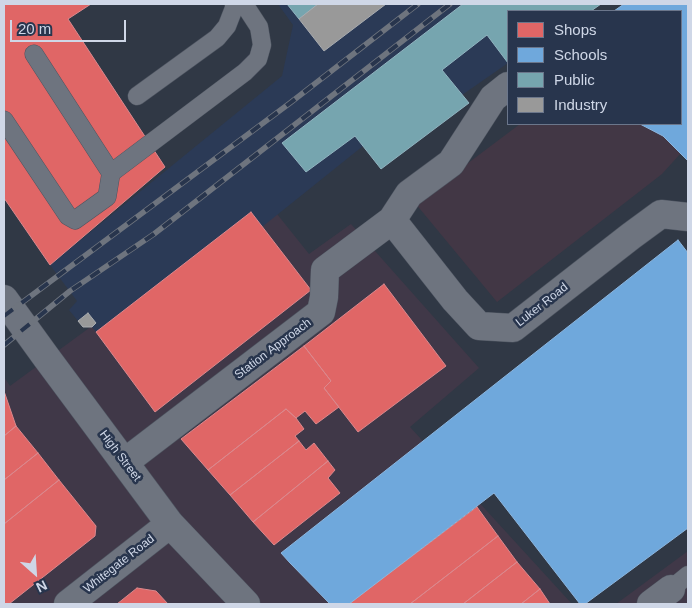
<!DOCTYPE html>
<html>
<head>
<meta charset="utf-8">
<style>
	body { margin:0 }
	#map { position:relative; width:692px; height:608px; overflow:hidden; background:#303845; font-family:Helvetica,sans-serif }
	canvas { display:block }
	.frame { position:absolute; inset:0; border:5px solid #cfd7e7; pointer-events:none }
	.legend { position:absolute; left:507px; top:10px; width:175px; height:115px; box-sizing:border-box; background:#28354d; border:1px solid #6b768b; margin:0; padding:6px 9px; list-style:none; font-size:15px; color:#cfd7e7 }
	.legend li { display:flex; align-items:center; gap:10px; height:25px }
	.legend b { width:25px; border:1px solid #6b768b }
	.north { position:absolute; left:10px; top:548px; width:50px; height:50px; -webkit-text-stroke:4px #28354d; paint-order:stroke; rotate:154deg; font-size:14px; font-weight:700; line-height:20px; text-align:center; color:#cfd7e7 }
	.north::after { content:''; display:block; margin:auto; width:18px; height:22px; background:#cfd7e7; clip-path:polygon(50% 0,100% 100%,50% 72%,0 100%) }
	.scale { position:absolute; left:10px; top:20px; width:116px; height:22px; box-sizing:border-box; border:2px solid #cfd7e7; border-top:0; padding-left:6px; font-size:15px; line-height:18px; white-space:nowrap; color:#cfd7e7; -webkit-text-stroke:4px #28354d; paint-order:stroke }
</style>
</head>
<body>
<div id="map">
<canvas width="692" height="608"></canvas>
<div class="frame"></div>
<ul class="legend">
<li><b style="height:14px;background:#e06666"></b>Shops</li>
<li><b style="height:14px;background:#6fa8dc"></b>Schools</li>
<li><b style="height:14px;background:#76a5af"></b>Public</li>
<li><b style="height:14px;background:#999"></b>Industry</li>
</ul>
<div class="north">N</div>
<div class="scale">20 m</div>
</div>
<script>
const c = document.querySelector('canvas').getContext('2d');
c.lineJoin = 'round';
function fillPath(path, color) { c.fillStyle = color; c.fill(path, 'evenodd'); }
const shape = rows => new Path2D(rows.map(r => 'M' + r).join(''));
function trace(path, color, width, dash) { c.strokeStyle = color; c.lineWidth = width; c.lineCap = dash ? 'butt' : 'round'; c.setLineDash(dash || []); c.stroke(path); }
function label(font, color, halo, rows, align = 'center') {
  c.font = font + ' Helvetica,sans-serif'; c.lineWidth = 5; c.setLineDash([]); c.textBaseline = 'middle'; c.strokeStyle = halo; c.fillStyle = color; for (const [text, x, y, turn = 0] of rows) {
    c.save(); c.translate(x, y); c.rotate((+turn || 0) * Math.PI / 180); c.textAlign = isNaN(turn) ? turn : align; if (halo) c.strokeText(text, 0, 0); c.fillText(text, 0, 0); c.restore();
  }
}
fillPath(shape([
	[265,199,309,254,351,224,479,368,410,427,572,604,4,604,4,377,10,386],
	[688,551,688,604,616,604]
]), '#403848');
fillPath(shape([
	[278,4,527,4,518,11,508,11,508,18,487,35,508,63,462,95,450,80,363,146,262,227,251,212,96,332,92,327,83,327,69,310,77,301,50,265,282,76,293,25]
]), '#2b3a56');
fillPath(shape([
	[624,4,688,4,688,161,681,153,662,174,497,302,415,203,520,124,681,124,681,11,614,11]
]), '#423745');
const shops = shape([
	[4,4,91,4,68,19,165,167,50,265,4,198,4,4],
	[251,212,311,290,155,412,96,332,251,212],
	[384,284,446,366,358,432,324,388,331,381,304,346,384,284],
	[304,346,331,381,324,388,339,407,316,424,305,411,296,418,286,409,208,470,181,439,304,346],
	[4,391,16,426,4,436,4,391],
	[286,409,296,418,304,429,295,436,299,441,230,495,208,470,286,409],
	[16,426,38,453,4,480,4,436,16,426],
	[299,441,306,450,314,443,328,461,253,522,230,495,299,441],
	[38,453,59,480,4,524,4,480,38,453],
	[328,461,335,470,328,478,340,493,274,545,253,522,328,461],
	[59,480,96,526,95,536,9,604,4,604,4,524,59,480],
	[477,507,498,536,410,604,349,604,477,507],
	[498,536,517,562,463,604,410,604,498,536],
	[517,562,540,589,521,604,463,604,517,562],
	[137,588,156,591,168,604,117,604,137,588],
	[540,589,550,604,521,604,540,589]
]);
fillPath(shops, '#e06666');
trace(shops, '#db888d', 1);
const schools = shape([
	[624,4,688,4,688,161,663,136,640,124,681,124,681,11,614,11,624,4],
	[678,240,688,253,688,528,585,604,580,604,494,493,349,604,330,604,290,563,281,553,678,240]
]);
fillPath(schools, '#6fa8dc');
trace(schools, '#8cb6df', 1);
const public = shape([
	[287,4,318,4,299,19,287,4],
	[463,4,601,4,591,11,508,11,508,63,487,35,442,70,469,103,381,169,355,136,306,172,282,143,463,4]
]);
fillPath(public, '#76a5af');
trace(public, '#91b4c0', 1);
const industry = shape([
	[318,4,386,4,324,51,299,19,318,4],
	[88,313,96,323,92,327,83,327,78,321,88,313]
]);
fillPath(industry, '#999');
trace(industry, '#a9acb0', 1);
const lane = shape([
	[34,54,111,173,245,72,258,59,262,45,259,27,244,4],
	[137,96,217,38,227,26,234,8,234,4],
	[4,120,68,216,75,220,107,197,111,173],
	[671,589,688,575]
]);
const street = shape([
	[392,220,455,300,479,326,513,328,631,236,661,214,688,217],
	[4,299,46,357,170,524,246,604],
	[125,462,321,312,324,297,325,270,392,220,409,194,451,163,493,98,508,86],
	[68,604,170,524],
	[651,604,671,589]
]);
trace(lane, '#4d5460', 19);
trace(street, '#4d5460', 29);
trace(lane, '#6e747f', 18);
trace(street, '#6e747f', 28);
const rail = shape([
	[4,316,290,103,418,4],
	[4,345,70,291,154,234,450,4]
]);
trace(rail, '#6e747e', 5.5);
trace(rail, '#28354d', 4, [11]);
label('12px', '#cfd7e7', '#28354d', [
	["Luker Road",542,305,-38],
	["Station Approach",273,349,-37],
	["High Street",120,456,53],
	["Whitegate Road",119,564,-38]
]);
</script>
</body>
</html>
